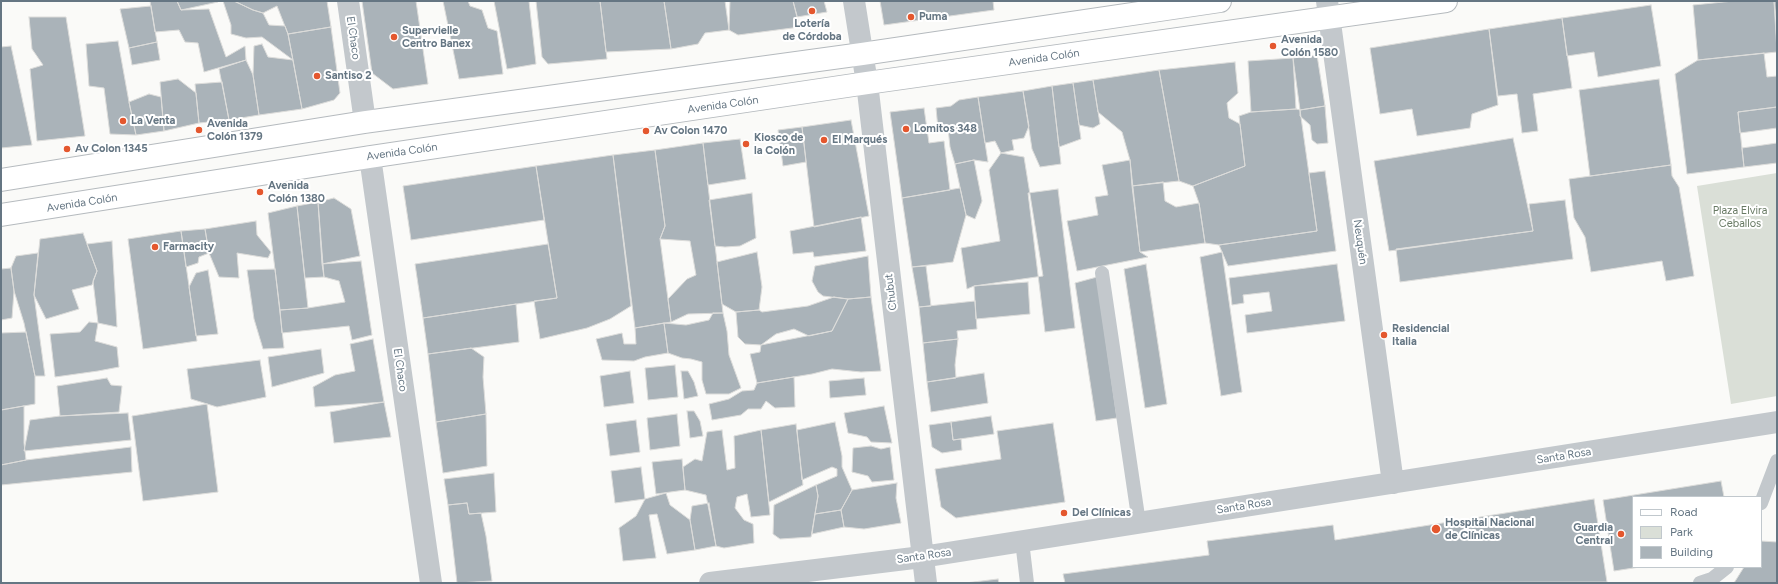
<!DOCTYPE html>
<html>
<head>
<meta charset="utf-8">
<style>
	body { margin:0 }
	#map { position:relative; width:1778px; height:584px; overflow:hidden; background:#fafaf8; font-family:Figtree,sans-serif }
	canvas { display:block }
	.frame { position:absolute; inset:0; border:2px solid #657683; pointer-events:none }
	.legend { position:absolute; left:1632px; top:496px; width:130px; height:72px; box-sizing:border-box; background:#fff; border:1px solid #c1c8cd; margin:0; padding:5px 7px; list-style:none; font-size:12px; color:#657683 }
	.legend li { display:flex; align-items:center; gap:8px; height:20px }
	.legend b { width:20px; border:1px solid #c1c8cd }
</style>
</head>
<body>
<div id="map">
<canvas width="1778" height="584"></canvas>
<div class="frame"></div>
<ul class="legend">
<li><b style="height:5px;background:#fff"></b>Road</li>
<li><b style="height:11px;background:#dadfd7"></b>Park</li>
<li><b style="height:11px;background:#aab3b9"></b>Building</li>
</ul>
</div>
<script>
const c = document.querySelector('canvas').getContext('2d');
c.lineJoin = 'round';
function fillPath(path, color) { c.fillStyle = color; c.fill(path, 'evenodd'); }
const shape = rows => new Path2D(rows.map(r => 'M' + r).join(''));
function trace(path, color, width, dash) { c.strokeStyle = color; c.lineWidth = width; c.lineCap = dash ? 'butt' : 'round'; c.setLineDash(dash || []); c.stroke(path); }
function label(font, color, halo, rows, align = 'center') {
  c.font = font + ' Figtree,sans-serif'; c.lineWidth = 4; c.setLineDash([]); c.textBaseline = 'middle'; c.strokeStyle = halo; c.fillStyle = color; for (const [text, x, y, turn = 0] of rows) {
    c.save(); c.translate(x, y); c.rotate((+turn || 0) * Math.PI / 180); c.textAlign = isNaN(turn) ? turn : align; if (halo) c.strokeText(text, 0, 0); c.fillText(text, 0, 0); c.restore();
  }
}
fillPath(shape([
	[1777,173,1777,396,1731,404,1697,186]
]), '#dadfd7');
const building = shape([
	[150,1,177,1,181,10,209,9,226,57,245,46,246,60,204,72,198,43,185,42,179,30,155,32,150,1],
	[177,1,218,1,218,2,181,10,177,1],
	[223,1,234,1,253,10,263,13,269,25,285,26,288,34,293,60,262,37,246,38,231,34,231,25,223,1],
	[234,1,327,1,331,27,288,34,277,6,263,13,253,10,234,1],
	[362,1,416,1,428,84,393,89,372,73,362,1],
	[443,1,468,1,470,6,482,10,488,28,497,31,503,74,459,79,443,1],
	[494,1,529,1,536,64,507,69,494,1],
	[536,1,600,1,607,59,548,64,542,57,536,1],
	[600,1,664,1,671,49,606,52,600,1],
	[664,1,725,1,729,30,705,33,698,44,671,49,664,1],
	[730,1,793,1,800,27,738,35,729,30,730,1],
	[793,1,824,1,827,12,797,17,793,1],
	[880,1,993,1,994,10,884,25,880,1],
	[1734,1,1774,1,1777,52,1698,60,1693,5,1734,1],
	[1774,1,1777,1,1777,25,1774,1],
	[1651,5,1661,66,1598,77,1594,52,1567,56,1562,18,1651,5],
	[151,6,157,42,129,48,120,9,151,6],
	[29,17,66,17,85,136,37,141,30,69,43,65,32,49,29,17],
	[1562,18,1572,88,1533,94,1538,131,1522,133,1517,94,1498,96,1489,29,1562,18],
	[331,27,340,93,334,100,302,109,288,34,331,27],
	[1489,29,1498,105,1472,114,1470,128,1417,136,1412,109,1380,114,1370,48,1489,29],
	[118,41,129,102,136,135,110,134,104,88,89,86,86,44,118,41],
	[157,42,160,60,132,65,129,48,157,42],
	[262,44,268,57,293,60,302,109,259,115,253,75,254,46,262,44],
	[11,46,32,145,1,148,1,47,11,46],
	[1764,53,1767,77,1777,76,1777,107,1738,112,1744,167,1687,174,1675,74,1698,60,1764,53],
	[1317,55,1325,106,1300,110,1293,58,1317,55],
	[1293,58,1296,109,1251,112,1248,61,1293,58],
	[246,60,253,75,259,115,229,120,219,69,246,60],
	[1235,62,1238,93,1227,103,1229,118,1240,124,1245,166,1193,186,1179,181,1159,70,1235,62],
	[1159,70,1179,181,1132,186,1130,160,1122,132,1098,112,1093,80,1159,70],
	[178,79,196,93,199,123,164,131,160,82,178,79],
	[1659,79,1671,165,1590,176,1579,90,1659,79],
	[1093,80,1100,124,1093,128,1079,125,1073,83,1093,80],
	[222,82,229,120,199,123,195,84,222,82],
	[1073,83,1081,139,1059,147,1052,86,1073,83],
	[1052,86,1061,164,1040,167,1032,149,1023,91,1052,86],
	[1023,91,1029,126,1024,138,1012,140,1014,150,1001,153,995,141,985,143,978,97,1023,91],
	[149,94,161,97,164,131,136,135,129,102,149,94],
	[978,97,988,162,974,160,955,164,950,147,948,128,938,129,936,108,951,106,959,100,978,97],
	[1325,106,1328,143,1317,144,1312,140,1310,125,1300,116,1300,110,1325,106],
	[1777,107,1777,128,1740,133,1738,112,1777,107],
	[924,108,929,143,944,141,950,190,902,198,890,112,924,108],
	[1296,109,1300,110,1317,231,1219,245,1205,243,1199,203,1193,186,1245,166,1239,116,1251,112,1296,109],
	[851,120,869,216,814,227,802,127,851,120],
	[802,127,806,162,783,166,778,130,802,127],
	[1513,138,1533,231,1389,251,1374,161,1513,138],
	[740,139,746,179,708,185,703,143,740,139],
	[703,143,723,313,688,314,671,322,668,299,687,279,696,275,690,241,660,239,665,226,655,150,703,143],
	[1777,143,1777,163,1744,167,1742,148,1777,143],
	[655,150,665,226,660,239,671,322,635,328,613,155,655,150],
	[1001,153,1024,157,1043,276,974,286,967,289,961,248,1000,241,989,170,1001,153],
	[613,155,631,306,610,319,587,328,540,339,534,301,557,298,536,166,613,155],
	[974,160,982,201,975,219,966,215,955,164,974,160],
	[1130,160,1140,252,1148,257,1077,271,1067,221,1098,215,1095,197,1108,195,1102,165,1130,160],
	[1671,165,1672,176,1679,187,1694,276,1666,281,1662,261,1591,272,1585,237,1574,218,1569,179,1671,165],
	[536,166,544,220,411,240,403,186,536,166],
	[1325,171,1336,251,1228,266,1219,245,1317,231,1309,173,1325,171],
	[1163,182,1165,201,1176,207,1199,203,1205,243,1140,252,1132,186,1163,182],
	[960,188,966,215,953,262,912,267,902,198,960,188],
	[1058,189,1075,328,1045,332,1028,193,1058,189],
	[752,193,756,238,740,246,725,247,715,246,709,200,752,193],
	[334,198,351,209,360,256,322,264,318,202,334,198],
	[1565,200,1573,259,1400,282,1396,249,1533,231,1529,204,1565,200],
	[318,202,324,277,305,278,297,206,318,202],
	[297,206,308,308,280,310,268,213,297,206],
	[861,217,866,251,814,257,813,252,793,254,790,231,861,217],
	[256,221,257,235,271,252,268,258,237,253,239,278,219,277,209,253,205,229,256,221],
	[205,229,209,253,199,257,198,263,186,267,181,231,205,229],
	[181,231,197,341,143,349,128,239,181,231],
	[83,233,97,271,92,285,72,290,79,309,46,319,34,295,40,239,83,233],
	[112,241,117,327,98,323,93,281,97,271,87,244,112,241],
	[548,244,557,298,423,318,415,264,548,244],
	[757,252,762,287,759,310,736,312,722,304,717,262,757,252],
	[1222,252,1242,392,1221,396,1200,257,1222,252],
	[38,253,34,295,45,376,35,376,24,323,14,291,11,268,16,256,38,253],
	[868,256,871,297,848,299,823,296,818,292,812,281,815,266,868,256],
	[361,261,372,335,352,340,349,326,282,333,280,310,308,308,345,302,339,281,324,277,322,264,361,261],
	[1146,264,1167,404,1145,408,1124,269,1146,264],
	[1337,264,1345,321,1247,333,1245,315,1272,311,1269,292,1243,295,1244,303,1232,305,1229,278,1337,264],
	[926,266,931,306,919,307,912,267,926,266],
	[11,268,14,291,12,318,1,320,1,269,11,268],
	[275,269,284,348,263,349,254,319,247,270,275,269],
	[208,270,218,334,196,336,189,287,196,273,208,270],
	[1097,277,1117,418,1096,421,1075,283,1097,277],
	[1028,282,1030,314,976,319,974,286,1028,282],
	[834,297,848,299,832,331,809,336,794,329,776,334,761,345,745,344,738,337,736,312,759,310,762,312,808,306,834,297],
	[871,297,881,371,861,372,832,369,812,374,757,383,750,354,760,352,761,345,832,331,848,299,871,297],
	[975,301,977,329,957,331,958,339,923,343,919,307,975,301],
	[516,304,519,342,428,354,423,318,516,304],
	[713,313,723,313,727,331,729,355,741,388,729,394,706,394,702,380,702,362,691,359,682,358,668,353,664,323,686,325,709,320,713,313],
	[89,322,98,323,95,341,117,347,119,367,98,371,55,377,50,334,80,332,89,322],
	[664,323,668,353,645,357,634,361,602,360,596,339,622,333,624,344,636,344,635,328,664,323],
	[26,332,35,376,35,404,1,410,1,333,26,332],
	[373,339,384,402,315,407,313,387,335,375,355,371,350,344,373,339],
	[958,339,955,365,956,378,927,382,923,343,958,339],
	[471,348,484,357,483,377,486,414,436,422,428,354,471,348],
	[321,349,324,373,272,387,268,357,321,349],
	[260,360,266,397,217,407,191,399,187,369,260,360],
	[675,365,678,397,648,400,645,368,675,365],
	[630,371,634,403,604,407,600,376,630,371],
	[681,371,688,371,694,382,698,396,684,399,681,371],
	[984,373,988,403,931,412,927,382,984,373],
	[794,377,795,407,775,408,766,401,761,409,748,409,741,415,712,420,709,404,729,399,742,391,754,390,757,383,794,377],
	[107,378,111,385,122,386,119,412,60,416,57,386,107,378],
	[864,378,866,395,830,398,829,381,864,378],
	[384,402,391,437,334,443,330,412,384,402],
	[207,404,218,492,143,501,132,416,207,404],
	[24,406,24,443,26,460,1,465,1,410,24,406],
	[884,406,892,443,871,442,867,437,848,433,844,413,884,406],
	[687,411,694,411,700,421,703,436,690,438,687,411],
	[128,413,131,440,24,451,30,420,60,416,128,413],
	[486,414,487,466,443,473,436,422,486,414],
	[677,414,680,446,650,450,647,418,677,414],
	[991,416,994,434,953,440,951,422,991,416],
	[636,420,640,452,610,456,606,424,636,420],
	[835,422,842,456,842,467,852,490,841,510,815,514,818,496,816,485,837,476,837,469,832,467,802,480,797,430,835,422],
	[951,422,953,440,961,439,962,450,942,453,932,447,929,425,951,422],
	[1053,423,1065,502,956,518,941,507,935,469,1001,459,997,431,1053,423],
	[796,424,803,485,769,502,761,430,796,424],
	[722,430,727,470,735,468,734,436,761,430,770,515,751,517,747,494,737,497,735,508,744,520,753,524,754,543,724,548,716,546,706,495,685,490,683,467,695,459,702,461,707,432,722,430],
	[871,446,881,449,890,447,894,480,872,482,868,476,852,472,853,448,871,446],
	[131,447,132,472,1,485,1,465,26,460,131,447],
	[682,459,685,490,656,494,652,462,682,459],
	[641,467,645,499,615,503,611,471,641,467],
	[494,473,496,512,469,514,467,503,448,505,444,479,494,473],
	[1721,481,1724,497,1633,497,1633,567,1640,567,1614,571,1603,500,1721,481],
	[897,483,896,498,901,523,864,529,844,527,841,510,852,490,897,483],
	[816,485,818,496,811,537,780,539,773,534,774,505,816,485],
	[666,493,670,505,690,520,695,550,667,554,657,514,649,515,656,558,623,561,619,528,636,516,645,499,666,493],
	[1594,499,1607,582,1065,583,1063,574,1209,555,1207,541,1333,525,1335,540,1594,499],
	[467,503,469,514,481,513,486,536,492,581,457,583,448,505,467,503],
	[709,503,716,546,695,550,690,520,692,506,709,503],
	[841,510,844,527,812,534,815,514,841,510],
	[1761,541,1777,542,1777,583,1734,583,1744,567,1761,567,1761,541],
	[998,579,999,583,965,583,998,579]
]);
fillPath(building, '#aab3b9');
trace(building, '#dcdcda', 1);
const primary = shape([
	[1,180,365,122,862,54,1220,1],
	[1,215,370,157,867,83,1446,1]
]);
trace(primary, '#b5babe', 24);
trace(shape([
	[1102,273,1139,523],
	[1761,503,1777,461],
	[1022,541,1027,583],
	[1700,583,1712,579,1727,567]
]), '#c3c8cc', 14);
trace(shape([
	[348,1,365,122],
	[854,1,867,83,926,583],
	[1327,1,1393,483],
	[370,157,431,583],
	[710,583,922,557,1777,422]
]), '#c3c8cc', 22);
trace(primary, '#fff', 22);
for (const [x, y, r, color] of [
	[812,11,4,"#e4572e"],
	[911,17,4,"#e4572e"],
	[394,37,4,"#e4572e"],
	[1273,46,4,"#e4572e"],
	[317,76,4,"#e4572e"],
	[123,121,4,"#e4572e"],
	[906,129,4,"#e4572e"],
	[199,130,4,"#e4572e"],
	[646,131,4,"#e4572e"],
	[824,140,4,"#e4572e"],
	[746,144,4,"#e4572e"],
	[67,149,4,"#e4572e"],
	[260,192,4,"#e4572e"],
	[155,247,4,"#e4572e"],
	[1384,335,4,"#e4572e"],
	[1064,513,4,"#e4572e"],
	[1436,529,5,"#e4572e"],
	[1621,534,4,"#e4572e"]
]) { const dot = new Path2D(); dot.arc(x, y, r, 0, 2 * Math.PI); c.fillStyle = color; c.fill(dot); trace(dot, '#fff', 1.5); }
label('bold 11px', '#657683', '#fff', [
	["Puma",919,17],
	["Lotería",812,24,"center"],
	["de Córdoba",812,37,"center"],
	["Supervielle",402,31],
	["Centro Banex",402,44],
	["Avenida",1281,40],
	["Colón 1580",1281,53],
	["Santiso 2",325,76],
	["La Venta",131,121],
	["Avenida",207,124],
	["Colón 1379",207,137],
	["Lomitos 348",914,129],
	["Av Colon 1470",654,131],
	["Kiosco de",754,138],
	["la Colón",754,151],
	["El Marqués",832,140],
	["Av Colon 1345",75,149],
	["Avenida",268,186],
	["Colón 1380",268,199],
	["Farmacity",163,247],
	["Residencial",1392,329],
	["Italia",1392,342],
	["Del Clínicas",1072,513],
	["Hospital Nacional",1445,523],
	["de Clínicas",1445,536],
	["Guardia",1613,528,"right"],
	["Central",1613,541,"right"]
], 'left');
label('11px', '#657683', '#fff', [
	["El Chaco",353,38,82],
	["Avenida Colón",1044,58,-8],
	["Avenida Colón",723,105,-8],
	["Avenida Colón",402,152,-8],
	["Avenida Colón",82,203,-9],
	["Neuquén",1360,242,82],
	["Chubut",891,292,-97],
	["El Chaco",400,370,82],
	["Santa Rosa",1564,456,-9],
	["Santa Rosa",1244,506,-9],
	["Santa Rosa",924,556,-8]
]);
label('11px', '#687a64', '#fff', [
	["Plaza Elvira",1740,211],
	["Ceballos",1740,224]
]);
</script>
</body>
</html>
